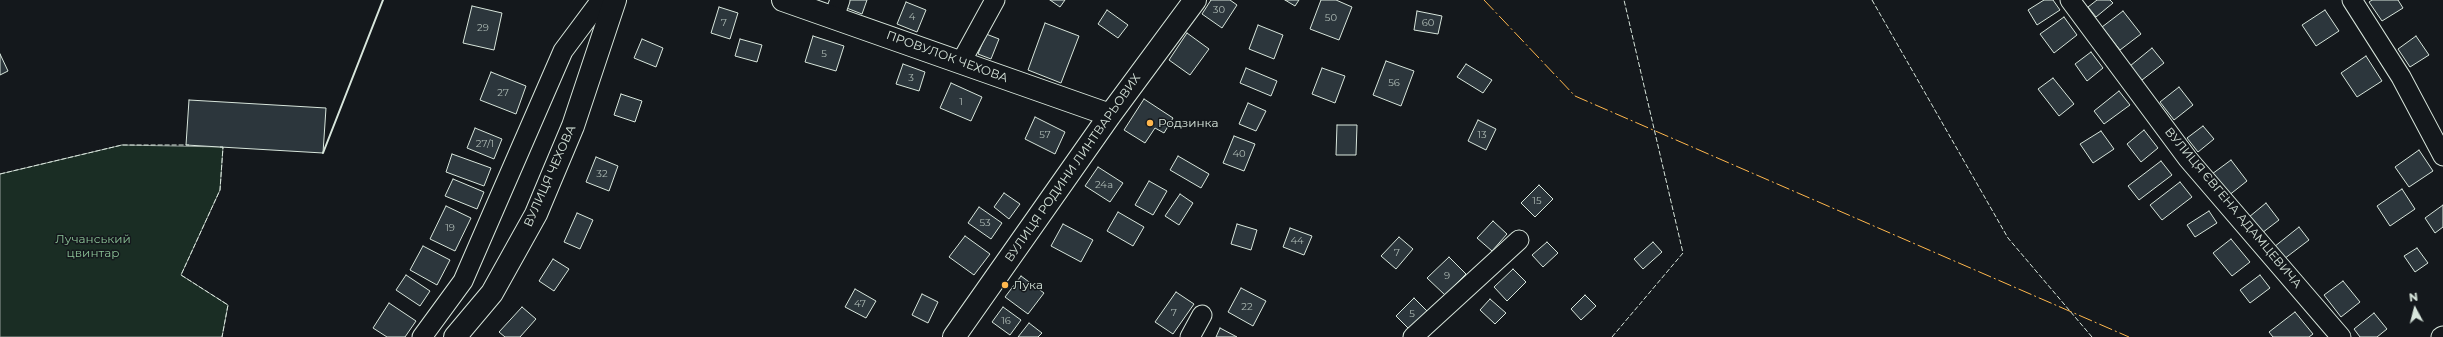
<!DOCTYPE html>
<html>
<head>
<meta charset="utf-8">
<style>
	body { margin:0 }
	#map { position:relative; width:2443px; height:337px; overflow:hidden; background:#14181c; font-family:Montserrat,sans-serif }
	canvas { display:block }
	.north { position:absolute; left:2395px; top:289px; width:40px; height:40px; -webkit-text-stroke:3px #14181c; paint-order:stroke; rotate:353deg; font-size:11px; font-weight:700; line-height:16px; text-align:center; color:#d8e6dc }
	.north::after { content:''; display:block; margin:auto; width:14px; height:18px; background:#d8e6dc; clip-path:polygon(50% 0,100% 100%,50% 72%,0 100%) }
</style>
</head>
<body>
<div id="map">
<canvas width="2443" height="337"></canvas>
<div class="north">N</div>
</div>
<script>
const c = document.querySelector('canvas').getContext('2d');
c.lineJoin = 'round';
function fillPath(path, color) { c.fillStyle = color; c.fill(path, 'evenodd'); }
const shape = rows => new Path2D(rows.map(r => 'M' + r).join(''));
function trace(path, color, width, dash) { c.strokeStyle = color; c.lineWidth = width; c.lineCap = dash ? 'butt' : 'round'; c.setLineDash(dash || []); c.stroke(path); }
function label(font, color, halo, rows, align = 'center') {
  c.font = font + ' Montserrat,sans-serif'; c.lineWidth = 3; c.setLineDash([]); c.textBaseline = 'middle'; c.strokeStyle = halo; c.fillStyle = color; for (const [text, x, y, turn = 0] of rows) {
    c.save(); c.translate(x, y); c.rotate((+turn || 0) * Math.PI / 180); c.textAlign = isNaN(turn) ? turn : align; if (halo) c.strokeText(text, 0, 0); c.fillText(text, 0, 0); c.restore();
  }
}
const green = shape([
	[122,145,223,147,220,190,181,275,228,305,222,337,0,337,0,174,122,145]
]);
fillPath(green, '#1a2d24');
trace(green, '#939e99', 1);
const building = shape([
	[847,0,867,0,862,14,844,7,847,0],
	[1050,0,1065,0,1060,7,1050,0],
	[1211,0,1230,0,1237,5,1222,28,1202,14,1211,0],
	[1285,0,1299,0,1295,6,1285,0],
	[1321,0,1336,0,1352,7,1339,40,1310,29,1321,0],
	[2044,0,2053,0,2060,10,2037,25,2028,10,2044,0],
	[2097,0,2110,0,2113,3,2096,17,2088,7,2097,0],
	[2372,0,2398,0,2403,8,2382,21,2369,2,2372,0],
	[906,2,926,10,917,32,897,24,906,2],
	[472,6,502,13,494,50,463,43,472,6],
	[719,7,738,13,730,39,711,33,719,7],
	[1107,10,1128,25,1118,38,1098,24,1107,10],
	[2325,10,2339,31,2316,46,2302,25,2325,10],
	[1417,11,1442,16,1438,34,1414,30,1417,11],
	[2123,11,2141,34,2120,50,2102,27,2123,11],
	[2064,17,2077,35,2054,53,2040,34,2064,17],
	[1045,23,1079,36,1061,83,1028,70,1045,23],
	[1258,25,1283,35,1274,59,1249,49,1258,25],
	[1187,33,1209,49,1190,75,1169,60,1187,33],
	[986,34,999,39,991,59,978,54,986,34],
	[813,36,844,46,836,71,805,62,813,36],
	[2416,36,2429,55,2410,67,2398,49,2416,36],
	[642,39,663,48,656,67,634,58,642,39],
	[740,39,762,45,757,62,735,56,740,39],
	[2152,48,2164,63,2142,80,2130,66,2152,48],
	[2091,52,2103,68,2087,81,2075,64,2091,52],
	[0,54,8,71,0,75,0,54],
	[2366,56,2382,81,2357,97,2341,73,2366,56],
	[1386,61,1414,71,1401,106,1373,95,1386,61],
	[903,64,925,72,919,91,896,84,903,64],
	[1466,64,1492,80,1483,93,1457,77,1466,64],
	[1246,68,1277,81,1271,96,1240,83,1246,68],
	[1322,68,1345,76,1335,103,1312,94,1322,68],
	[491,72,526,86,516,114,480,100,491,72],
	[2053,78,2074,104,2059,116,2038,89,2053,78],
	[951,83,982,97,971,121,940,108,951,83],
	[2179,87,2193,105,2174,120,2160,102,2179,87],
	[2119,91,2130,105,2104,124,2094,111,2119,91],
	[621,94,642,101,635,122,614,115,621,94],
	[1144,99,1173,118,1164,133,1155,128,1145,143,1124,130,1144,99],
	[189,100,326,108,323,153,186,145,189,100],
	[1248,103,1266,111,1256,131,1239,124,1248,103],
	[1035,117,1065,132,1055,154,1025,139,1035,117],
	[1478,120,1496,129,1486,150,1468,141,1478,120],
	[1337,125,1357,125,1356,155,1336,155,1337,125],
	[2203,126,2214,139,2198,152,2187,138,2203,126],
	[475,128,502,139,494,159,467,148,475,128],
	[2144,130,2158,148,2141,162,2127,144,2144,130],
	[2101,131,2114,149,2093,163,2080,144,2101,131],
	[1234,136,1255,144,1244,171,1223,163,1234,136],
	[2419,150,2433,171,2409,187,2395,167,2419,150],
	[452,154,491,168,484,186,446,172,452,154],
	[1178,156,1209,174,1201,188,1170,170,1178,156],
	[596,157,618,166,609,191,586,182,596,157],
	[2231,160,2247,181,2228,196,2212,174,2231,160],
	[2161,161,2172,175,2139,200,2128,186,2161,161],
	[1098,167,1123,183,1110,202,1085,186,1098,167],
	[453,179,484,192,477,209,445,196,453,179],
	[1149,181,1167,191,1153,215,1135,205,1149,181],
	[2180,182,2192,197,2162,220,2150,205,2180,182],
	[1539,185,1553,199,1535,217,1521,203,1539,185],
	[2402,189,2415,209,2390,226,2377,206,2402,189],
	[1004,193,1020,204,1009,219,994,207,1004,193],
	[1180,194,1193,203,1179,225,1165,216,1180,194],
	[2266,203,2279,220,2262,233,2249,217,2266,203],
	[2443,205,2443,227,2435,233,2425,218,2443,205],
	[446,206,471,218,455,251,430,239,446,206],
	[979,207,1002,223,991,239,968,223,979,207],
	[2209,211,2217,223,2195,237,2187,225,2209,211],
	[1118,212,1144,227,1133,246,1107,231,1118,212],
	[577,213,593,220,580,249,564,242,577,213],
	[1493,221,1507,234,1492,251,1477,238,1493,221],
	[1063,224,1093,240,1081,262,1051,246,1063,224],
	[1237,224,1257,230,1251,250,1231,244,1237,224],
	[2299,227,2309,240,2284,259,2274,247,2299,227],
	[1290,228,1312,236,1304,255,1283,247,1290,228],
	[965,236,990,254,974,275,949,257,965,236],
	[1399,237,1413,249,1396,269,1381,256,1399,237],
	[2231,239,2250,262,2232,276,2213,253,2231,239],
	[1547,242,1558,253,1543,267,1532,255,1547,242],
	[1653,242,1662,252,1643,269,1634,259,1653,242],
	[423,246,450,260,437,285,410,270,423,246],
	[2417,248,2428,263,2415,272,2404,256,2417,248],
	[1449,257,1466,274,1445,295,1427,278,1449,257],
	[553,259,569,269,554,291,539,281,553,259],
	[1513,269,1526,282,1507,301,1494,287,1513,269],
	[406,275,430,291,420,306,396,290,406,275],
	[2260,275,2270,288,2250,303,2240,290,2260,275],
	[1021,276,1044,293,1028,314,1005,297,1021,276],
	[2343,281,2360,302,2341,317,2324,295,2343,281],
	[1241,288,1266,301,1253,326,1228,312,1241,288],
	[855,289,876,301,866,318,845,307,855,289],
	[1176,292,1194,304,1173,334,1155,322,1176,292],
	[922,294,938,302,928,323,912,315,922,294],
	[1585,295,1596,306,1581,320,1571,309,1585,295],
	[1414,298,1428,312,1410,330,1396,316,1414,298],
	[1490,299,1506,313,1495,324,1480,310,1490,299],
	[389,303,416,321,405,337,387,337,373,328,389,303],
	[522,307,536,319,520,337,505,337,499,332,522,307],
	[1003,307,1021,320,1010,335,992,322,1003,307],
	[2295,312,2313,334,2309,337,2273,337,2269,332,2295,312],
	[2374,313,2387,329,2377,337,2360,337,2354,329,2374,313],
	[1029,323,1042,333,1038,337,1018,337,1029,323],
	[1220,328,1237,337,1216,337,1220,328]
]);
fillPath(building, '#2c363c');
trace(building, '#d8e6dc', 1);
const minor = shape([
	[2070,0,2188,159,2341,337],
	[2352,0,2401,77,2443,156],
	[834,17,840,0],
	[961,62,995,0],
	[422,337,463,281,563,51,601,0],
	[1190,337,1202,315],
	[1413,337,1519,240],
	[2441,337,2443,336]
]);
const major = shape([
	[783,0,1110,115],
	[455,337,492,293,536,214,573,126,615,0],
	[954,337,1110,115,1195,0]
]);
trace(minor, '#d8e6dc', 21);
trace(major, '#d8e6dc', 24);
trace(minor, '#14181c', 19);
trace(major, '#14181c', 22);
trace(shape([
	[1872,0,2008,238,2092,337],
	[220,147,223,147,220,190,181,275,228,305,222,337],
	[0,174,122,145,189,145],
	[1612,337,1683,253,1624,0]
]), '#d8e6dc', 1, [5, 2]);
trace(shape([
	[323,153,383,0]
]), '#d8e6dc', 2);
trace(shape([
	[1484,0,1575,96,2129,337]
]), '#ffb74d', 1, [14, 3, 2, 3]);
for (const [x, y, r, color] of [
	[1150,123,4,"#ffb74d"],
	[1005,285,4,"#ffb74d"]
]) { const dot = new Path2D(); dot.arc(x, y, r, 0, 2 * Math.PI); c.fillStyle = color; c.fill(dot); trace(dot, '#14181c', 1.5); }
label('10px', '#adbab4', null, [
	["30",1219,10],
	["4",912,17],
	["50",1331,18],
	["7",724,23],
	["60",1428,23],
	["29",483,28],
	["5",824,54],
	["3",911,78],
	["56",1394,83],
	["27",503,93],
	["1",961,102],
	["57",1045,135],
	["13",1482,135],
	["27/1",485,144],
	["40",1239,154],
	["32",602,174],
	["24а",1104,185],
	["15",1537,201],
	["53",985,223],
	["19",450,228],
	["44",1297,241],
	["7",1397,253],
	["9",1447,276],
	["47",860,304],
	["22",1247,307],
	["7",1174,313],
	["5",1412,314],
	["16",1006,321]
]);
label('12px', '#d8e6dc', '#14181c', [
	["ПРОВУЛОК ЧЕХОВА",947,57,20],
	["ВУЛИЦЯ РОДИНИ ЛИНТВАРЬОВИХ",1073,168,-55],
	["ВУЛИЦЯ ЧЕХОВА",550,176,-66],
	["ВУЛИЦЯ ЄВГЕНА АДАМЦЕВИЧА",2233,208,50]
]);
label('12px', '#d8e6dc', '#14181c', [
	["Родзинка",1158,123],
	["Лука",1013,285]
], 'left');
label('12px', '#8ac095', '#14181c', [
	["Лучанський",93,239],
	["цвинтар",93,253]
]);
</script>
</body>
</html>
